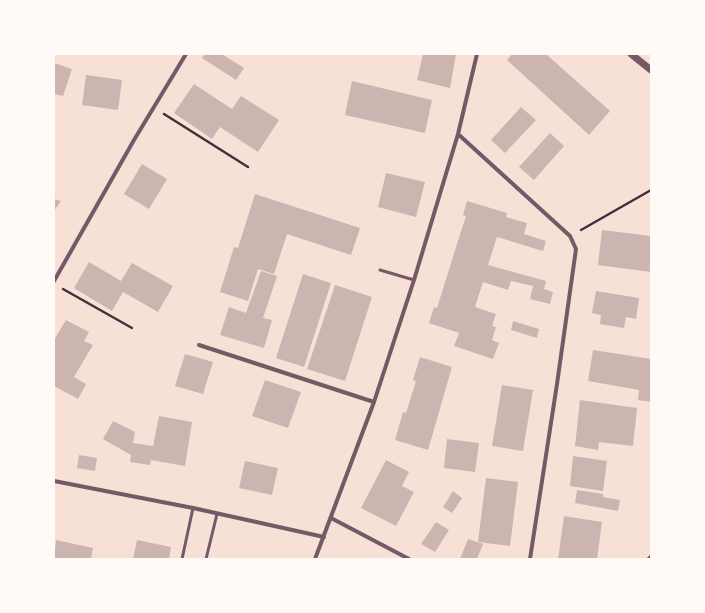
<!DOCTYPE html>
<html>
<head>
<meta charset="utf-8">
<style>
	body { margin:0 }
	#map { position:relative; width:705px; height:613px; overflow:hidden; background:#f7e1d7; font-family:"Noto Sans",sans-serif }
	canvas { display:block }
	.frame { position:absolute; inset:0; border:55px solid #fffaf5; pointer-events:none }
</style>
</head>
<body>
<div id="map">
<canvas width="705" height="613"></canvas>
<div class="frame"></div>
</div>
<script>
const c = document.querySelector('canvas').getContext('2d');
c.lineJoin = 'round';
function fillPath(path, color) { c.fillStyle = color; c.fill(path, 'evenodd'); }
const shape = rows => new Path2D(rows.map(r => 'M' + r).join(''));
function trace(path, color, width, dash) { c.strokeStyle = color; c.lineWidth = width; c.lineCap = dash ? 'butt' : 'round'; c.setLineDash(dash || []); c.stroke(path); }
fillPath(shape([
	[205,54,222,54,244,68,236,80,202,58],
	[423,54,456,54,450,88,417,80],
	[512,54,546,54,610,111,589,135,507,60],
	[54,63,72,69,63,96,54,94],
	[86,75,122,80,118,110,82,105],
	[352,81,432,100,425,133,345,115],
	[194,84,232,109,241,96,279,120,258,152,220,127,212,139,174,113],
	[521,107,536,120,505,153,491,140],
	[550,133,564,146,534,180,519,167],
	[142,164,167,179,149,209,124,194],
	[386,173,425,182,416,217,378,207],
	[255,194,360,228,351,255,287,234,274,274,258,269,248,301,220,292,234,247,238,248],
	[54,199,61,201,54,211],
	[467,201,507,213,506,217,527,223,524,234,546,241,543,251,497,237,488,265,546,281,544,289,553,292,550,304,530,299,533,286,511,281,508,290,483,282,475,307,496,314,492,326,496,327,492,340,499,343,493,359,454,346,459,333,429,323,434,307,437,308,458,241,466,216,463,215],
	[602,230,651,236,651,272,598,265],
	[89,262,121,281,132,263,173,286,158,312,123,292,112,311,74,288],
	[261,271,277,276,263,318,272,320,264,348,220,335,229,307,246,313],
	[303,274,331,283,304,367,276,358],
	[335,285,372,297,345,381,307,369],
	[596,291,639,298,636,319,626,317,624,328,600,324,601,315,592,313],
	[66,320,89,332,84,341,93,345,74,377,86,384,78,399,54,386,54,340],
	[513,321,539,329,537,338,511,330],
	[593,350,651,359,651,402,638,400,639,390,588,381],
	[185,354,213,362,203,394,175,386],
	[420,357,452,367,428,450,395,440,403,412,406,413,407,410,416,381,413,380],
	[265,380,301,392,288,428,252,416],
	[502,385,533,390,523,451,492,446],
	[580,400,637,408,633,446,599,442,598,450,575,446],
	[159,416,192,422,185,466,151,460,150,465,130,462,131,455,103,439,113,421,135,432,133,443,153,446],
	[447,439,479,443,475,472,444,468],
	[79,455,97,458,95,471,77,468],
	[573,456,607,461,603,491,570,486],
	[386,460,409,472,402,486,414,492,396,526,361,508],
	[245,461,278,468,272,495,239,488],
	[486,478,518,482,510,546,478,542],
	[577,490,603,494,603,497,620,500,618,511,575,503],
	[453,491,462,498,452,513,443,507],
	[564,516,602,522,597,559,558,559],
	[436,522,449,530,435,552,421,544],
	[468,539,483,544,477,559,460,559],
	[56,540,93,548,91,559,54,559],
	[137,540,171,547,169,559,133,559]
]), '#ccb4b1');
trace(shape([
	[164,114,248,167],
	[581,230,651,190],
	[63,289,132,328]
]), '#4a2c40', 2.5);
trace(shape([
	[380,270,414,280],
	[182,559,193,508],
	[206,559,217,514],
	[648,559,651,556]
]), '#755966', 3);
trace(shape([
	[458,134,570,236,576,249,557,384,530,559],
	[54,281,134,140,186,54],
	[199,345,374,402],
	[54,481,193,508,324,537],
	[331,518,409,559],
	[315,559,374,402,414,280,458,134,477,54]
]), '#755966', 4);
trace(shape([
	[631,54,651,70]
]), '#755966', 7);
</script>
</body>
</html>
